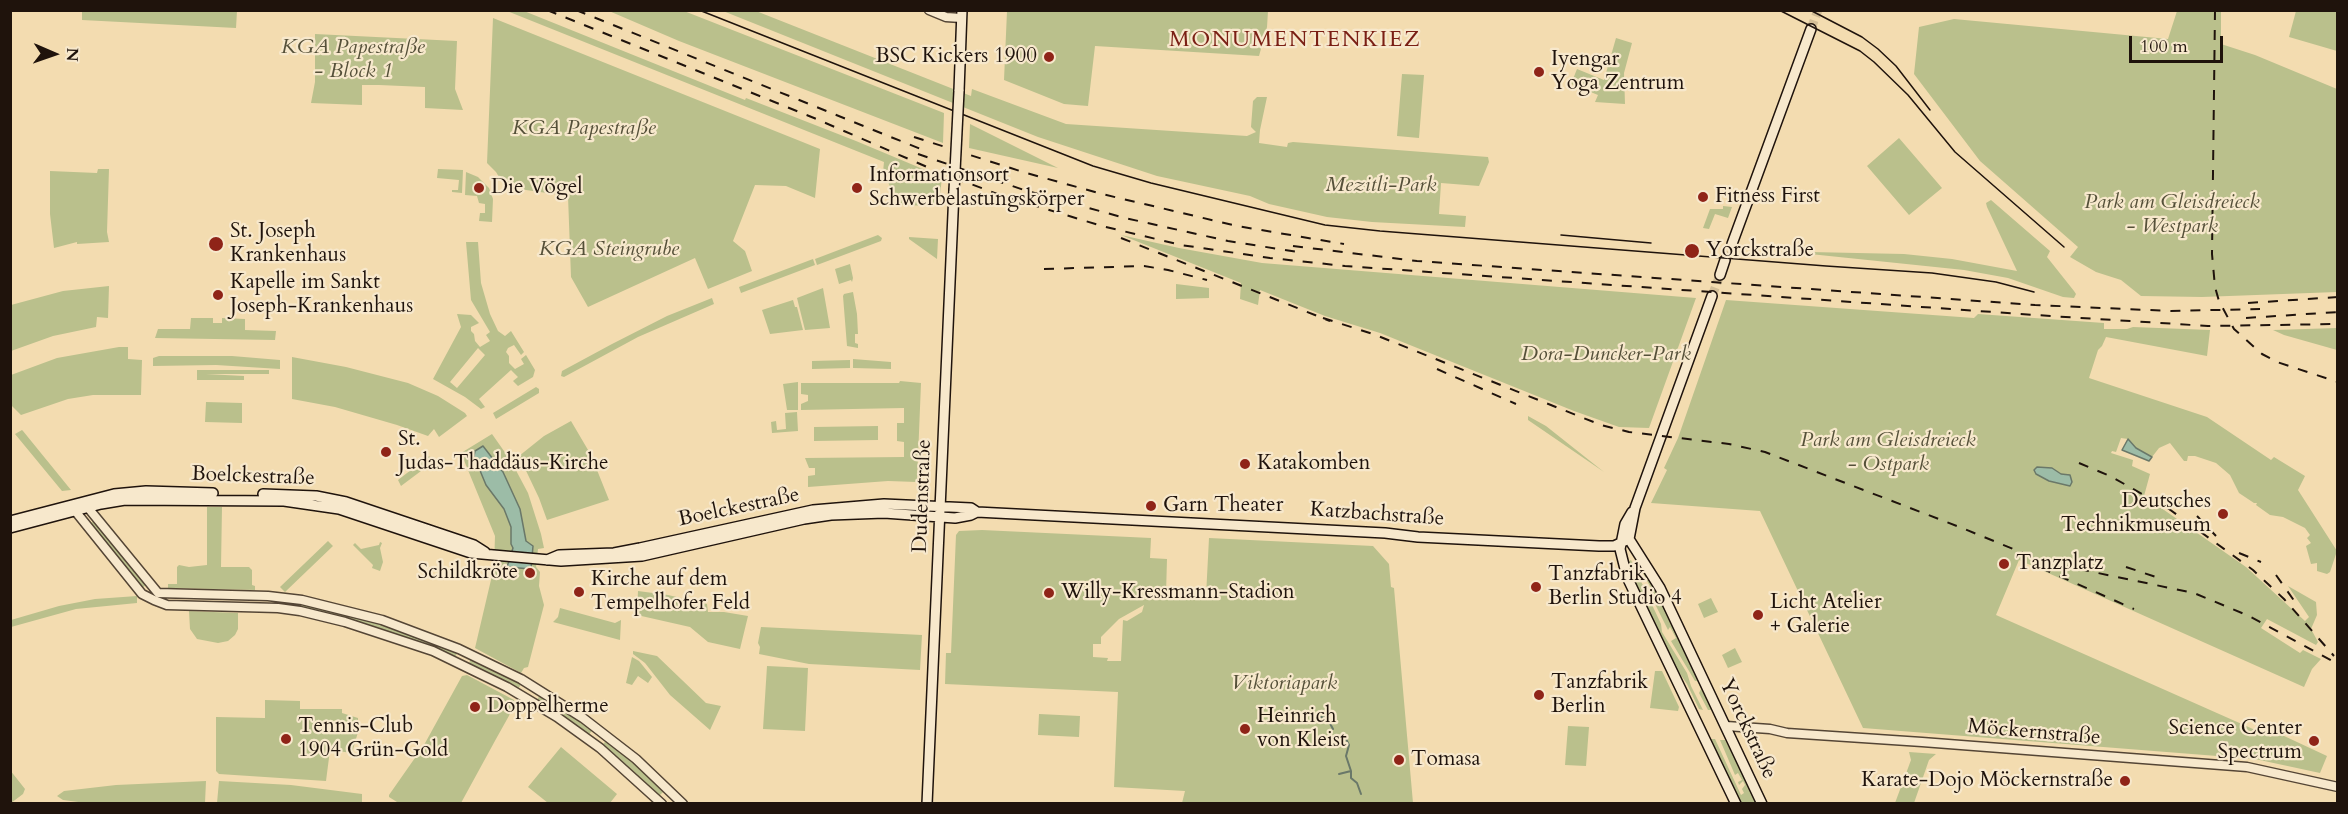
<!DOCTYPE html>
<html>
<head>
<meta charset="utf-8">
<style>
	body { margin:0 }
	#map { position:relative; width:2348px; height:814px; overflow:hidden; background:#f3dcb0; font-family:Cardo,serif }
	canvas { display:block }
	.frame { position:absolute; inset:0; border:12px solid #1f130c; pointer-events:none }
	.north { position:absolute; left:24px; top:24px; width:60px; height:60px; -webkit-text-stroke:4px #f7e8cc; paint-order:stroke; rotate:92deg; font-size:16px; font-weight:700; line-height:24px; text-align:center; color:#1f130c }
	.north::after { content:''; display:block; margin:auto; width:21px; height:27px; background:#1f130c; clip-path:polygon(50% 0,100% 100%,50% 72%,0 100%) }
	.scale { position:absolute; left:2129px; top:36px; width:94px; height:27px; box-sizing:border-box; border:3px solid #1f130c; border-top:0; padding-left:8px; font-size:18px; line-height:21px; white-space:nowrap; color:#1f130c; -webkit-text-stroke:4px #f7e8cc; paint-order:stroke }
</style>
</head>
<body>
<div id="map">
<canvas width="2348" height="814"></canvas>
<div class="frame"></div>
<div class="north">N</div>
<div class="scale">100 m</div>
</div>
<script>
const c = document.querySelector('canvas').getContext('2d');
c.lineJoin = 'round';
function fillPath(path, color) { c.fillStyle = color; c.fill(path, 'evenodd'); }
const shape = rows => new Path2D(rows.map(r => 'M' + r).join(''));
function trace(path, color, width, dash) { c.strokeStyle = color; c.lineWidth = width; c.lineCap = dash ? 'butt' : 'round'; c.setLineDash(dash || []); c.stroke(path); }
function label(font, color, halo, rows, align = 'center') {
  c.font = font + ' Cardo,serif'; c.lineWidth = 4.5; c.setLineDash([]); c.textBaseline = 'middle'; c.strokeStyle = halo; c.fillStyle = color; for (const [text, x, y, turn = 0] of rows) {
    c.save(); c.translate(x, y); c.rotate((+turn || 0) * Math.PI / 180); c.textAlign = isNaN(turn) ? turn : align; if (halo) c.strokeText(text, 0, 0); c.fillText(text, 0, 0); c.restore();
  }
}
fillPath(shape([
	[82,11,237,11,236,28,82,20],
	[507,11,524,11,745,100,746,98,856,141,942,177,939,204,935,206,899,205,883,172,884,162],
	[609,11,684,11,944,113,943,143,679,41],
	[723,11,756,11,971,96,972,89,1066,124,1247,136,1256,132,1251,127,1253,101,1257,97,1267,97,1260,130,1259,143,1287,147,1288,143,1293,142,1488,157,1489,162,1479,186,1441,183,1439,214,1466,216,1465,227,1372,222,1327,217,1269,204,1250,196,1157,176,1038,137],
	[1007,11,1007,10,1268,11,1267,27,1259,56,1095,46,1088,106,1064,104,1004,80],
	[2177,11,2221,11,2221,44,2255,55,2337,89,2337,292,2202,297,2141,296,2121,280,2096,272,2070,257,2078,247,1980,161,1914,74,1919,27,1954,19,2168,39],
	[2296,11,2337,11,2337,51,2289,37],
	[493,18,820,149,815,198,786,186,755,185,733,241,745,251,752,271,708,289,695,258,588,307,571,277,568,196,505,187,496,172,487,163],
	[315,34,457,41,455,89,463,110,425,108,425,87,379,85,362,85,362,105,311,103,315,82],
	[1616,38,1632,43,1624,73,1625,104,1595,102,1598,95,1571,84,1577,69,1604,80],
	[1402,74,1424,75,1419,138,1397,136],
	[970,124,1058,168,969,148],
	[1899,138,1942,188,1909,215,1867,166],
	[98,169,109,169,107,232,109,242,77,244,77,242,54,248,50,214,50,171,97,173],
	[438,169,463,170,462,193,452,192,452,190,458,190,459,180,437,178],
	[466,172,478,177,489,188,493,199,492,222,479,221,480,213,485,213,485,204,479,203,477,196,465,195],
	[1991,200,2050,251,2047,257,2074,291,2076,294,2074,298,2063,297,2008,278,1964,270,1810,254,1810,252,1904,254,1952,259,2017,271,1987,207,1986,203],
	[1723,206,1732,207,1728,218,1715,214,1709,229,1703,228,1710,209,1723,209],
	[878,235,882,238,881,241,817,265,815,259],
	[1121,235,1179,248,1262,263,1696,298,1649,428,1619,427,1574,411,1380,333,1325,316,1260,290,1258,305,1240,299,1241,283],
	[909,237,938,239,937,259,909,239],
	[466,242,478,242,481,283,490,314,498,331,505,336,511,331,524,352,521,355,514,345,508,348,506,352,509,356,509,363,515,369,524,364,521,359,526,355,535,370,533,377,518,386,513,381,518,377,511,370,479,399,485,407,481,409,465,397,433,379,461,327,457,314,471,315,479,323,471,327,471,331,474,334,475,341,480,347,490,341,486,335,490,332,471,300],
	[478,348,485,355,457,388,450,382],
	[813,259,815,265,741,293,739,287],
	[850,264,853,278,852,282,851,280,839,284,835,269],
	[1176,284,1209,288,1209,298,1176,299],
	[109,286,108,318,97,317,96,327,53,336,11,351,11,305,63,291],
	[823,288,830,328,805,330,797,298],
	[853,292,857,314,858,334,855,334,855,343,858,344,858,348,847,346,843,296,844,294],
	[712,298,714,304,638,337,564,377,561,376,562,371,612,344,667,316],
	[793,300,795,307,797,307,803,330,770,334,762,310],
	[1726,300,1974,318,1978,314,2104,323,2104,329,2127,329,2133,327,2210,330,2207,356,2106,337,2102,346,2098,350,2089,378,2207,417,2271,460,2274,457,2305,476,2298,490,2337,551,2330,572,2327,574,2317,571,2317,563,2311,564,2306,546,2311,543,2307,538,2310,535,2305,528,2283,517,2270,515,2256,505,2257,503,2254,503,2239,493,2230,475,2216,463,2195,456,2188,456,2187,461,2184,461,2170,443,2159,448,2152,457,2136,448,2128,439,2121,438,2116,452,2112,451,2111,453,2133,460,2132,466,2150,474,2144,496,2246,567,2305,621,2309,617,2288,586,2316,602,2317,615,2311,629,2318,642,2316,645,2267,619,2261,628,2300,653,2303,650,2321,659,2312,669,2304,687,2019,560,1996,615,2271,737,2274,731,2282,735,2327,756,2320,773,2255,759,1863,728,1760,511,1651,503,1667,470,1664,468,1678,438],
	[191,318,213,318,213,323,222,323,222,318,245,319,245,330,276,331,275,340,155,338,158,329,190,329],
	[2337,328,2337,350,2284,335,2273,330],
	[119,347,128,347,128,359,142,360,141,395,93,395,68,399,21,415,11,405,11,375,57,358],
	[159,356,232,356,280,360,280,369,216,365,153,366,153,358],
	[292,357,346,367,408,383,438,396,465,413,467,416,439,437,434,429,428,436,397,425,335,407,292,399],
	[853,359,891,362,891,369,853,368],
	[850,360,850,368,812,369,812,361],
	[197,370,269,370,269,374,206,374,244,376,244,380,197,380],
	[900,381,921,383,917,482,888,481,808,487,808,476,815,475,815,468,809,468,805,458,904,457,904,442,897,441,897,423,904,423,904,408,801,410,801,404,808,401,808,395,801,394,801,383,899,383],
	[798,382,798,410,787,410,783,384],
	[536,387,539,389,539,393,496,419,493,413],
	[206,402,242,403,242,423,205,422],
	[797,412,798,431,772,433,771,422,776,421,777,430,786,429,785,413],
	[1528,416,1546,426,1604,472,1528,420],
	[571,421,591,455,609,500,547,520,539,498,519,456,544,436],
	[878,426,878,440,814,441,814,427],
	[22,430,23,431,71,490,62,491,15,434],
	[492,434,511,461,528,493,541,534,544,548,538,549,536,567,540,572,539,586,544,605,528,667,524,668,521,673,475,648,494,567,495,536,461,453],
	[429,456,433,462,401,486,398,480],
	[207,507,222,507,221,567,249,567,252,570,252,585,255,586,255,590,168,588,168,584,177,584,177,567,179,565,189,567,207,565],
	[93,522,147,584,141,589,90,523],
	[982,530,1151,538,1150,558,1167,559,1166,594,1206,596,1209,538,1373,546,1389,564,1391,587,1394,588,1413,803,1182,803,1185,791,1114,787,1118,692,945,684,946,653,951,653,956,535,959,531],
	[1144,605,1142,612,1127,621,1123,620,1121,661,1107,661,1108,658,1093,657,1093,644,1101,644,1101,637,1119,619],
	[328,541,333,546,285,592,280,587],
	[380,542,382,543,380,548,383,562,380,571,372,568,373,565,353,545,355,543,361,549,379,545],
	[1637,557,1658,594,1713,710,1708,710,1699,693,1701,689,1697,681,1695,681,1671,641,1676,638,1670,627,1668,630,1650,594,1652,590,1635,558],
	[1631,560,1661,624,1662,632,1687,673,1691,686,1703,710,1699,709,1687,684,1678,671,1633,578,1628,562],
	[638,591,668,595,707,604,708,612,724,612,748,616,740,649,708,642,690,627,637,615],
	[137,596,137,603,76,609,11,627,11,620,59,606,95,599],
	[1711,598,1718,612,1704,618,1698,604],
	[287,601,358,616,458,652,455,657,286,606],
	[560,608,615,623,621,620,620,640,553,622,558,617],
	[189,611,238,613,238,629,235,635,228,641,218,643,197,639,190,629],
	[761,627,922,635,920,670,809,664,759,654,760,647,758,643],
	[1735,648,1742,662,1728,668,1722,655],
	[633,651,657,656,706,703,721,706,710,730,670,695,645,663,633,654],
	[471,657,522,683,518,689,469,664],
	[632,657,639,661,652,677,648,683,638,676,632,685,626,683],
	[767,666,808,668,805,731,763,729],
	[1655,671,1662,671,1679,707,1678,711,1650,708],
	[467,675,514,700,515,705,496,739,461,803,396,803,397,802,389,797,389,795,424,745,462,676],
	[541,694,593,729,588,736,536,701],
	[265,700,300,701,300,709,342,709,342,713,358,718,358,732,352,753,330,750,326,781,219,774,216,771,216,717,265,718],
	[1039,714,1080,716,1079,737,1038,735],
	[1568,726,1589,727,1586,766,1565,765],
	[607,739,665,790,659,796,602,746],
	[1710,739,1715,739,1741,795,1744,793,1742,789,1745,785,1743,781,1739,785,1738,782,1742,780,1738,773,1735,775,1720,740,1725,740,1758,803,1741,803],
	[561,747,617,794,610,803,548,803,528,787],
	[1909,752,1936,754,1929,760,1914,803,1895,803,1911,760],
	[10,770,25,789,23,794,11,803],
	[206,781,205,803,86,803,63,800,57,796,64,791,116,785],
	[219,781,291,785,362,794,362,803,217,803]
]), '#bac08c');
const water = shape([
	[2128,439,2136,448,2152,457,2149,461,2122,450,2128,439],
	[483,446,503,472,520,509,526,541,533,546,531,569,507,567,513,548,511,544,511,527,504,509,486,485,474,456,475,451,483,446],
	[2037,467,2052,468,2061,474,2070,475,2072,482,2070,486,2049,481,2036,474,2034,470,2037,467]
]);
fillPath(water, '#9cbca7');
trace(water, '#6a7869', 1.5);
trace(shape([
	[1303,714,1327,718,1333,729],
	[1345,737,1349,745,1346,756,1351,771,1351,778,1357,783,1361,794],
	[1339,774,1351,771]
]), '#6a7869', 2);
trace(shape([
	[1811,29,1818,10],
	[1725,260,1732,244],
	[1712,296,1720,275]
]), '#d3be97', 9, [9, 4.5]);
const tertiary = shape([
	[929,10,946,17,961,18],
	[85,504,158,593,268,596,302,600,382,620,459,649,521,679,583,718,636,759,683,804],
	[72,507,142,594,154,600,167,605,278,608,300,611,345,622,433,651,507,687,557,717,600,748,662,804],
	[1726,726,1770,729,1787,733,1922,742,2247,767,2338,787]
]);
const secondary = shape([
	[959,91,962,10],
	[1732,244,1811,29],
	[1720,275,1725,260],
	[1712,296,1635,508,1629,539,1660,588,1762,804],
	[263,494,316,496,346,502,474,545,485,552],
	[1632,512,1625,524,1620,549,1627,577,1736,804],
	[10,521,114,494,146,491,213,493],
	[10,528,101,504,125,500,284,501,339,509,471,553,561,561,642,556,804,519,831,515,884,513,955,518,971,515,977,512],
	[547,560,559,555,614,553,640,548,813,510,884,504,971,508,977,512,1385,533,1418,537,1599,546,1614,546,1629,539],
	[927,804,954,191]
]);
trace(tertiary, '#544535', 11);
trace(secondary, '#1f130c', 12);
trace(tertiary, '#f7e8cc', 8);
trace(secondary, '#f7e8cc', 9);
trace(shape([
	[699,10,1093,166,1151,183,1325,225,1380,231,1826,266,1932,273,1996,282,2034,292],
	[1779,10,1860,51,1874,62,1908,95,1955,152,2064,247],
	[1810,10,1862,37,1878,49,1896,66,1930,110],
	[1561,235,1651,243]
]), '#1f130c', 1.5);
trace(shape([
	[547,10,814,118,941,173,1003,196,1102,226,1181,245,1270,258,1345,266,2035,315,2208,326,2338,324],
	[576,10,928,152],
	[2215,10,2212,254,2215,287,2219,301,2234,329,2262,354,2277,362,2338,382],
	[914,137,1023,172,1102,194,1237,226,1344,244],
	[918,154,1024,190,1125,218,1228,241,1304,253],
	[1121,238,1330,321],
	[1293,246,1417,261,2035,305,2171,311,2260,309],
	[1044,269,1144,266,1168,270,1207,280],
	[2248,303,2338,297],
	[1323,318,1373,334,1601,425,1629,432,1729,444,1765,452,1962,528,2045,562,2194,593,2249,616,2338,664],
	[2246,318,2338,312],
	[1437,369,1516,404],
	[2079,463,2110,476,2169,509,2253,570,2284,599,2334,656],
	[2160,497,2180,504],
	[2197,516,2216,536],
	[2239,553,2261,562],
	[2126,567,2156,577],
	[2041,568,2134,609],
	[2276,575,2295,602]
]), '#1f130c', 2, [10, 10]);
const secondaryBridge = shape([
	[954,191,959,91]
]);
trace(secondaryBridge, '#1f130c', 12, []);
trace(secondaryBridge, '#f7e8cc', 9);
for (const [x, y, r, color] of [
	[1049,57,6,"#8f2418"],
	[1539,72,6,"#8f2418"],
	[479,188,6,"#8f2418"],
	[857,188,6,"#8f2418"],
	[1703,197,6,"#8f2418"],
	[216,244,8,"#8f2418"],
	[1692,251,8,"#8f2418"],
	[218,295,6,"#8f2418"],
	[386,452,6,"#8f2418"],
	[1245,464,6,"#8f2418"],
	[1151,506,6,"#8f2418"],
	[2223,514,6,"#8f2418"],
	[2004,564,6,"#8f2418"],
	[530,573,6,"#8f2418"],
	[1536,587,6,"#8f2418"],
	[579,592,6,"#8f2418"],
	[1049,593,6,"#8f2418"],
	[1758,615,6,"#8f2418"],
	[1539,695,6,"#8f2418"],
	[475,707,6,"#8f2418"],
	[1245,729,6,"#8f2418"],
	[286,739,6,"#8f2418"],
	[2314,741,6,"#8f2418"],
	[1399,760,6,"#8f2418"],
	[2125,781,6,"#8f2418"]
]) { const dot = new Path2D(); dot.arc(x, y, r, 0, 2 * Math.PI); c.fillStyle = color; c.fill(dot); trace(dot, '#f7e8cc', 2); }
label('italic 21px', '#555039', '#f7e8cc', [
	["KGA Papestraße",353,48],
	["- Block 1",353,72],
	["KGA Papestraße",584,129],
	["Mezitli-Park",1381,186],
	["Park am Gleisdreieck",2172,203],
	["- Westpark",2172,227],
	["KGA Steingrube",609,250],
	["Dora-Duncker-Park",1606,355],
	["Park am Gleisdreieck",1888,441],
	["- Ostpark",1888,465],
	["Viktoriapark",1284,684]
]);
label('21px', '#1f130c', '#f7e8cc', [
	["BSC Kickers 1900",1037,57,"right"],
	["Iyengar",1551,60],
	["Yoga Zentrum",1551,84],
	["Informationsort",869,176],
	["Schwerbelastungskörper",869,200],
	["Die Vögel",491,188],
	["Fitness First",1715,197],
	["St. Joseph",230,232],
	["Krankenhaus",230,256],
	["Yorckstraße",1706,251],
	["Kapelle im Sankt",230,283],
	["Joseph-Krankenhaus",230,307],
	["St.",398,440],
	["Judas-Thaddäus-Kirche",398,464],
	["Katakomben",1257,464],
	["Deutsches",2211,502,"right"],
	["Technikmuseum",2211,526,"right"],
	["Garn Theater",1163,506],
	["Tanzplatz",2016,564],
	["Schildkröte",518,573,"right"],
	["Tanzfabrik",1548,575],
	["Berlin Studio 4",1548,599],
	["Kirche auf dem",591,580],
	["Tempelhofer Feld",591,604],
	["Willy-Kressmann-Stadion",1061,593],
	["Licht Atelier",1770,603],
	["+ Galerie",1770,627],
	["Tanzfabrik",1551,683],
	["Berlin",1551,707],
	["Doppelherme",487,707],
	["Heinrich",1257,717],
	["von Kleist",1257,741],
	["Tennis-Club",298,727],
	["1904 Grün-Gold",298,751],
	["Science Center",2302,729,"right"],
	["Spectrum",2302,753,"right"],
	["Tomasa",1411,760],
	["Karate-Dojo Möckernstraße",2113,781,"right"]
], 'left');
label('21px', '#1f130c', '#f7e8cc', [
	["Boelckestraße",253,477,2],
	["Dudenstraße",923,496,-88],
	["Boelckestraße",739,508,-12],
	["Katzbachstraße",1377,515,4],
	["Yorckstraße",1747,729,65],
	["Möckernstraße",2034,733,5]
]);
c.letterSpacing = '1.5px';
label('22px', '#7a1f14', '#f7e8cc', [
	["MONUMENTENKIEZ",1295,41]
]);
c.letterSpacing = '0px';
</script>
</body>
</html>
